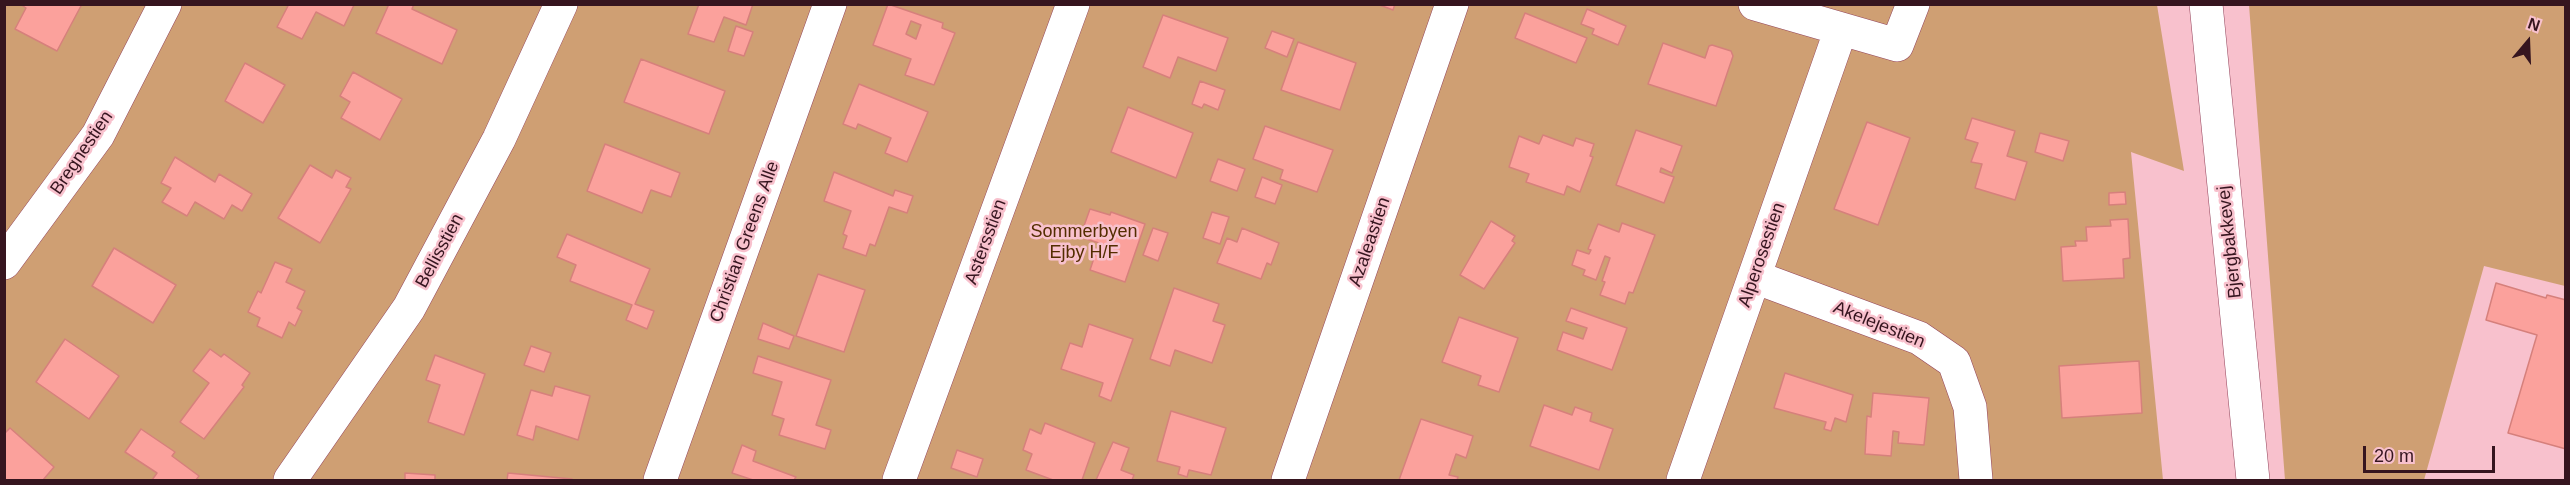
<!DOCTYPE html>
<html>
<head>
<meta charset="utf-8">
<style>
	body { margin:0 }
	#map { position:relative; width:2570px; height:485px; overflow:hidden; background:#f8c1cd; font-family:Helvetica,sans-serif }
	canvas { display:block }
	.frame { position:absolute; inset:0; border:6px solid #36151f; pointer-events:none }
	.north { position:absolute; left:2498px; top:12px; width:60px; height:60px; -webkit-text-stroke:4px #f8c1cd; paint-order:stroke; rotate:19deg; font-size:16px; font-weight:700; line-height:24px; text-align:center; color:#36151f }
	.north::after { content:''; display:block; margin:auto; width:21px; height:27px; background:#36151f; clip-path:polygon(50% 0,100% 100%,50% 72%,0 100%) }
	.scale { position:absolute; left:2363px; top:446px; width:132px; height:27px; box-sizing:border-box; border:3px solid #36151f; border-top:0; padding-left:8px; font-size:18px; line-height:21px; white-space:nowrap; color:#36151f; -webkit-text-stroke:4px #f8c1cd; paint-order:stroke }
</style>
</head>
<body>
<div id="map">
<canvas width="2570" height="485"></canvas>
<div class="frame"></div>
<div class="north">N</div>
<div class="scale">20 m</div>
</div>
<script>
const c = document.querySelector('canvas').getContext('2d');
c.lineJoin = 'round';
function fillPath(path, color) { c.fillStyle = color; c.fill(path, 'evenodd'); }
const shape = rows => new Path2D(rows.map(r => 'M' + r).join(''));
function trace(path, color, width, dash) { c.strokeStyle = color; c.lineWidth = width; c.lineCap = dash ? 'butt' : 'round'; c.setLineDash(dash || []); c.stroke(path); }
function label(font, color, halo, rows, align = 'center') {
  c.font = font + ' Helvetica,sans-serif'; c.lineWidth = 5; c.setLineDash([]); c.textBaseline = 'middle'; c.strokeStyle = halo; c.fillStyle = color; for (const [text, x, y, turn = 0] of rows) {
    c.save(); c.translate(x, y); c.rotate((+turn || 0) * Math.PI / 180); c.textAlign = isNaN(turn) ? turn : align; if (halo) c.strokeText(text, 0, 0); c.fillText(text, 0, 0); c.restore();
  }
}
fillPath(shape([
	[4,5,2157,5,2184,171,2131,152,2163,480,5,480],
	[2249,5,2565,5,2565,286,2484,266,2424,480,2285,480]
]), '#cf9f73');
const building = shape([
	[20,4,82,4,57,51,15,29,26,8,20,4],
	[289,4,352,4,354,5,344,26,316,12,302,39,277,27,289,4],
	[389,4,414,4,412,9,457,30,442,64,376,33,389,4],
	[699,4,753,4,746,25,724,17,714,42,688,34,699,4],
	[888,4,943,23,942,28,955,33,934,85,905,75,911,59,873,45,888,4],
	[911,21,921,25,916,39,906,34,911,21],
	[1377,4,1395,4,1393,10,1377,4],
	[1587,9,1626,26,1618,45,1592,34,1594,29,1581,24,1587,9],
	[1525,13,1587,38,1576,63,1515,38,1525,13],
	[1163,15,1228,38,1216,71,1178,57,1170,78,1143,67,1163,15],
	[736,26,753,32,744,56,728,51,736,26],
	[1272,31,1294,39,1287,57,1265,48,1272,31],
	[1298,42,1356,63,1340,110,1281,90,1298,42],
	[1663,43,1705,58,1709,46,1712,45,1731,51,1733,56,1716,106,1648,84,1663,43],
	[641,59,725,91,709,134,624,102,641,59],
	[245,63,285,85,263,123,225,101,245,63],
	[353,72,402,99,380,140,341,118,350,102,340,96,353,72],
	[1200,81,1225,90,1218,110,1204,104,1202,108,1192,104,1200,81],
	[859,84,928,112,907,162,885,153,891,138,858,124,856,129,843,124,859,84],
	[1128,107,1193,133,1176,178,1111,152,1128,107],
	[1972,118,2015,131,2007,156,2027,162,2015,200,1975,188,1982,164,1971,162,1978,143,1965,139,1972,118],
	[1867,122,1910,138,1878,225,1834,209,1867,122],
	[1265,126,1333,150,1317,192,1280,179,1283,170,1253,159,1265,126],
	[1636,130,1682,146,1672,173,1661,168,1660,172,1674,177,1664,203,1616,185,1636,130],
	[2040,133,2069,141,2063,161,2035,152,2040,133],
	[1543,135,1573,146,1576,138,1594,144,1590,156,1593,157,1580,192,1567,186,1564,195,1526,182,1529,174,1509,167,1519,136,1539,144,1543,135],
	[605,144,680,173,671,197,651,190,642,213,587,191,605,144],
	[175,157,215,182,219,174,252,194,242,211,232,205,224,219,195,202,187,216,162,202,171,188,161,183,175,157],
	[1218,159,1245,169,1237,191,1210,181,1218,159],
	[310,165,332,178,336,170,351,178,346,187,351,189,320,243,278,218,310,165],
	[834,172,893,196,895,190,913,196,907,213,889,207,875,246,870,244,866,256,843,248,847,236,843,234,851,211,824,201,834,172],
	[1262,177,1282,185,1275,204,1255,197,1262,177],
	[2125,192,2126,204,2109,205,2109,193,2125,192],
	[1090,209,1110,215,1111,212,1145,224,1125,282,1090,270,1099,243,1080,237,1090,209],
	[1212,212,1229,217,1220,244,1203,238,1212,212],
	[2128,219,2130,258,2123,259,2124,278,2063,281,2061,247,2076,246,2075,241,2087,241,2086,227,2111,226,2110,220,2128,219],
	[1491,221,1515,236,1512,241,1515,243,1484,289,1460,275,1491,221],
	[1622,223,1655,235,1633,293,1629,292,1625,304,1600,295,1605,282,1602,281,1610,258,1605,256,1596,280,1583,275,1585,270,1572,265,1577,250,1589,254,1591,250,1588,249,1598,224,1619,232,1622,223],
	[1153,228,1168,233,1158,261,1143,255,1153,228],
	[1242,228,1279,243,1271,265,1267,263,1261,279,1217,263,1227,238,1237,242,1242,228],
	[567,234,650,269,635,304,654,311,647,329,626,320,632,305,570,281,576,265,557,257,567,234],
	[114,248,176,285,153,323,92,286,114,248],
	[275,262,292,269,286,282,305,291,297,308,302,311,295,326,289,322,282,338,257,326,260,318,248,312,258,291,261,293,275,262],
	[818,274,865,290,844,352,796,336,818,274],
	[2496,283,2546,298,2547,295,2566,300,2566,449,2508,433,2537,335,2486,320,2496,283],
	[1174,288,1219,304,1213,321,1225,325,1212,363,1175,350,1170,366,1150,359,1174,288],
	[1571,308,1627,328,1612,370,1557,350,1563,332,1583,339,1587,328,1566,321,1571,308],
	[1459,317,1518,338,1499,392,1478,385,1481,376,1442,362,1459,317],
	[763,323,794,336,789,349,758,339,763,323],
	[1089,324,1133,339,1111,401,1099,396,1103,383,1061,369,1070,343,1082,347,1089,324],
	[65,339,119,376,89,419,36,382,65,339],
	[531,346,551,353,544,372,524,365,531,346],
	[210,349,221,357,224,354,250,373,242,385,244,387,204,439,180,422,209,383,193,371,210,349],
	[435,355,485,374,464,435,428,422,440,385,426,380,435,355],
	[758,356,831,380,816,425,831,430,825,449,779,435,784,419,772,415,782,382,753,373,758,356],
	[2139,361,2142,413,2062,418,2059,366,2139,361],
	[1785,373,1853,395,1846,422,1835,418,1831,431,1824,429,1826,422,1774,408,1785,373],
	[555,386,590,396,578,440,536,426,533,440,517,435,531,390,552,396,555,386],
	[1873,393,1929,398,1924,445,1898,443,1899,432,1893,431,1891,456,1865,454,1867,416,1871,417,1873,393],
	[1544,405,1572,415,1575,407,1592,413,1590,421,1613,429,1599,470,1530,446,1544,405],
	[1171,411,1226,428,1211,475,1189,470,1187,477,1178,474,1180,467,1157,461,1171,411],
	[1421,419,1473,436,1466,458,1456,454,1449,475,1458,477,1457,480,1399,480,1421,419],
	[1045,423,1095,443,1082,480,1053,480,1026,470,1032,454,1023,450,1030,429,1041,434,1045,423],
	[10,428,54,467,43,480,4,480,4,434,10,428],
	[141,429,175,452,172,456,199,476,196,480,152,480,157,473,125,452,141,429],
	[1113,442,1129,448,1121,470,1134,475,1132,480,1096,480,1113,442],
	[742,445,756,451,753,461,796,477,794,480,753,480,732,473,742,445],
	[957,450,983,459,977,477,951,468,957,450],
	[405,473,435,475,435,480,405,480,405,473],
	[508,473,572,479,571,480,507,480,508,473]
]);
fillPath(building, '#fba19c');
trace(building, '#d6807c', 1.5);
const minor = shape([
	[1755,4,1897,45,1913,4],
	[2206,4,2253,480],
	[4,263,98,135,165,4],
	[1755,277,1919,338,1954,362,1970,407,1976,480],
	[290,480,409,308,499,139,561,4],
	[660,480,830,4],
	[899,480,1073,4],
	[1288,480,1452,4],
	[1683,480,1841,29]
]);
trace(minor, '#94465d', 34);
trace(minor, '#fff', 33);
label('18px', '#36151f', '#f8c1cd', [
	["Bregnestien",82,153,-56],
	["Christian Greens Alle",745,242,-70],
	["Astersstien",986,242,-70],
	["Azaleastien",1370,242,-71],
	["Bjergbakkevej",2230,242,-96],
	["Bellisstien",440,251,-62],
	["Alperosestien",1762,255,-71],
	["Akelejestien",1879,325,22]
]);
label('18px', '#532d00', '#f8c1cd', [
	["Sommerbyen",1084,232],
	["Ejby H/F",1084,253]
]);
</script>
</body>
</html>
